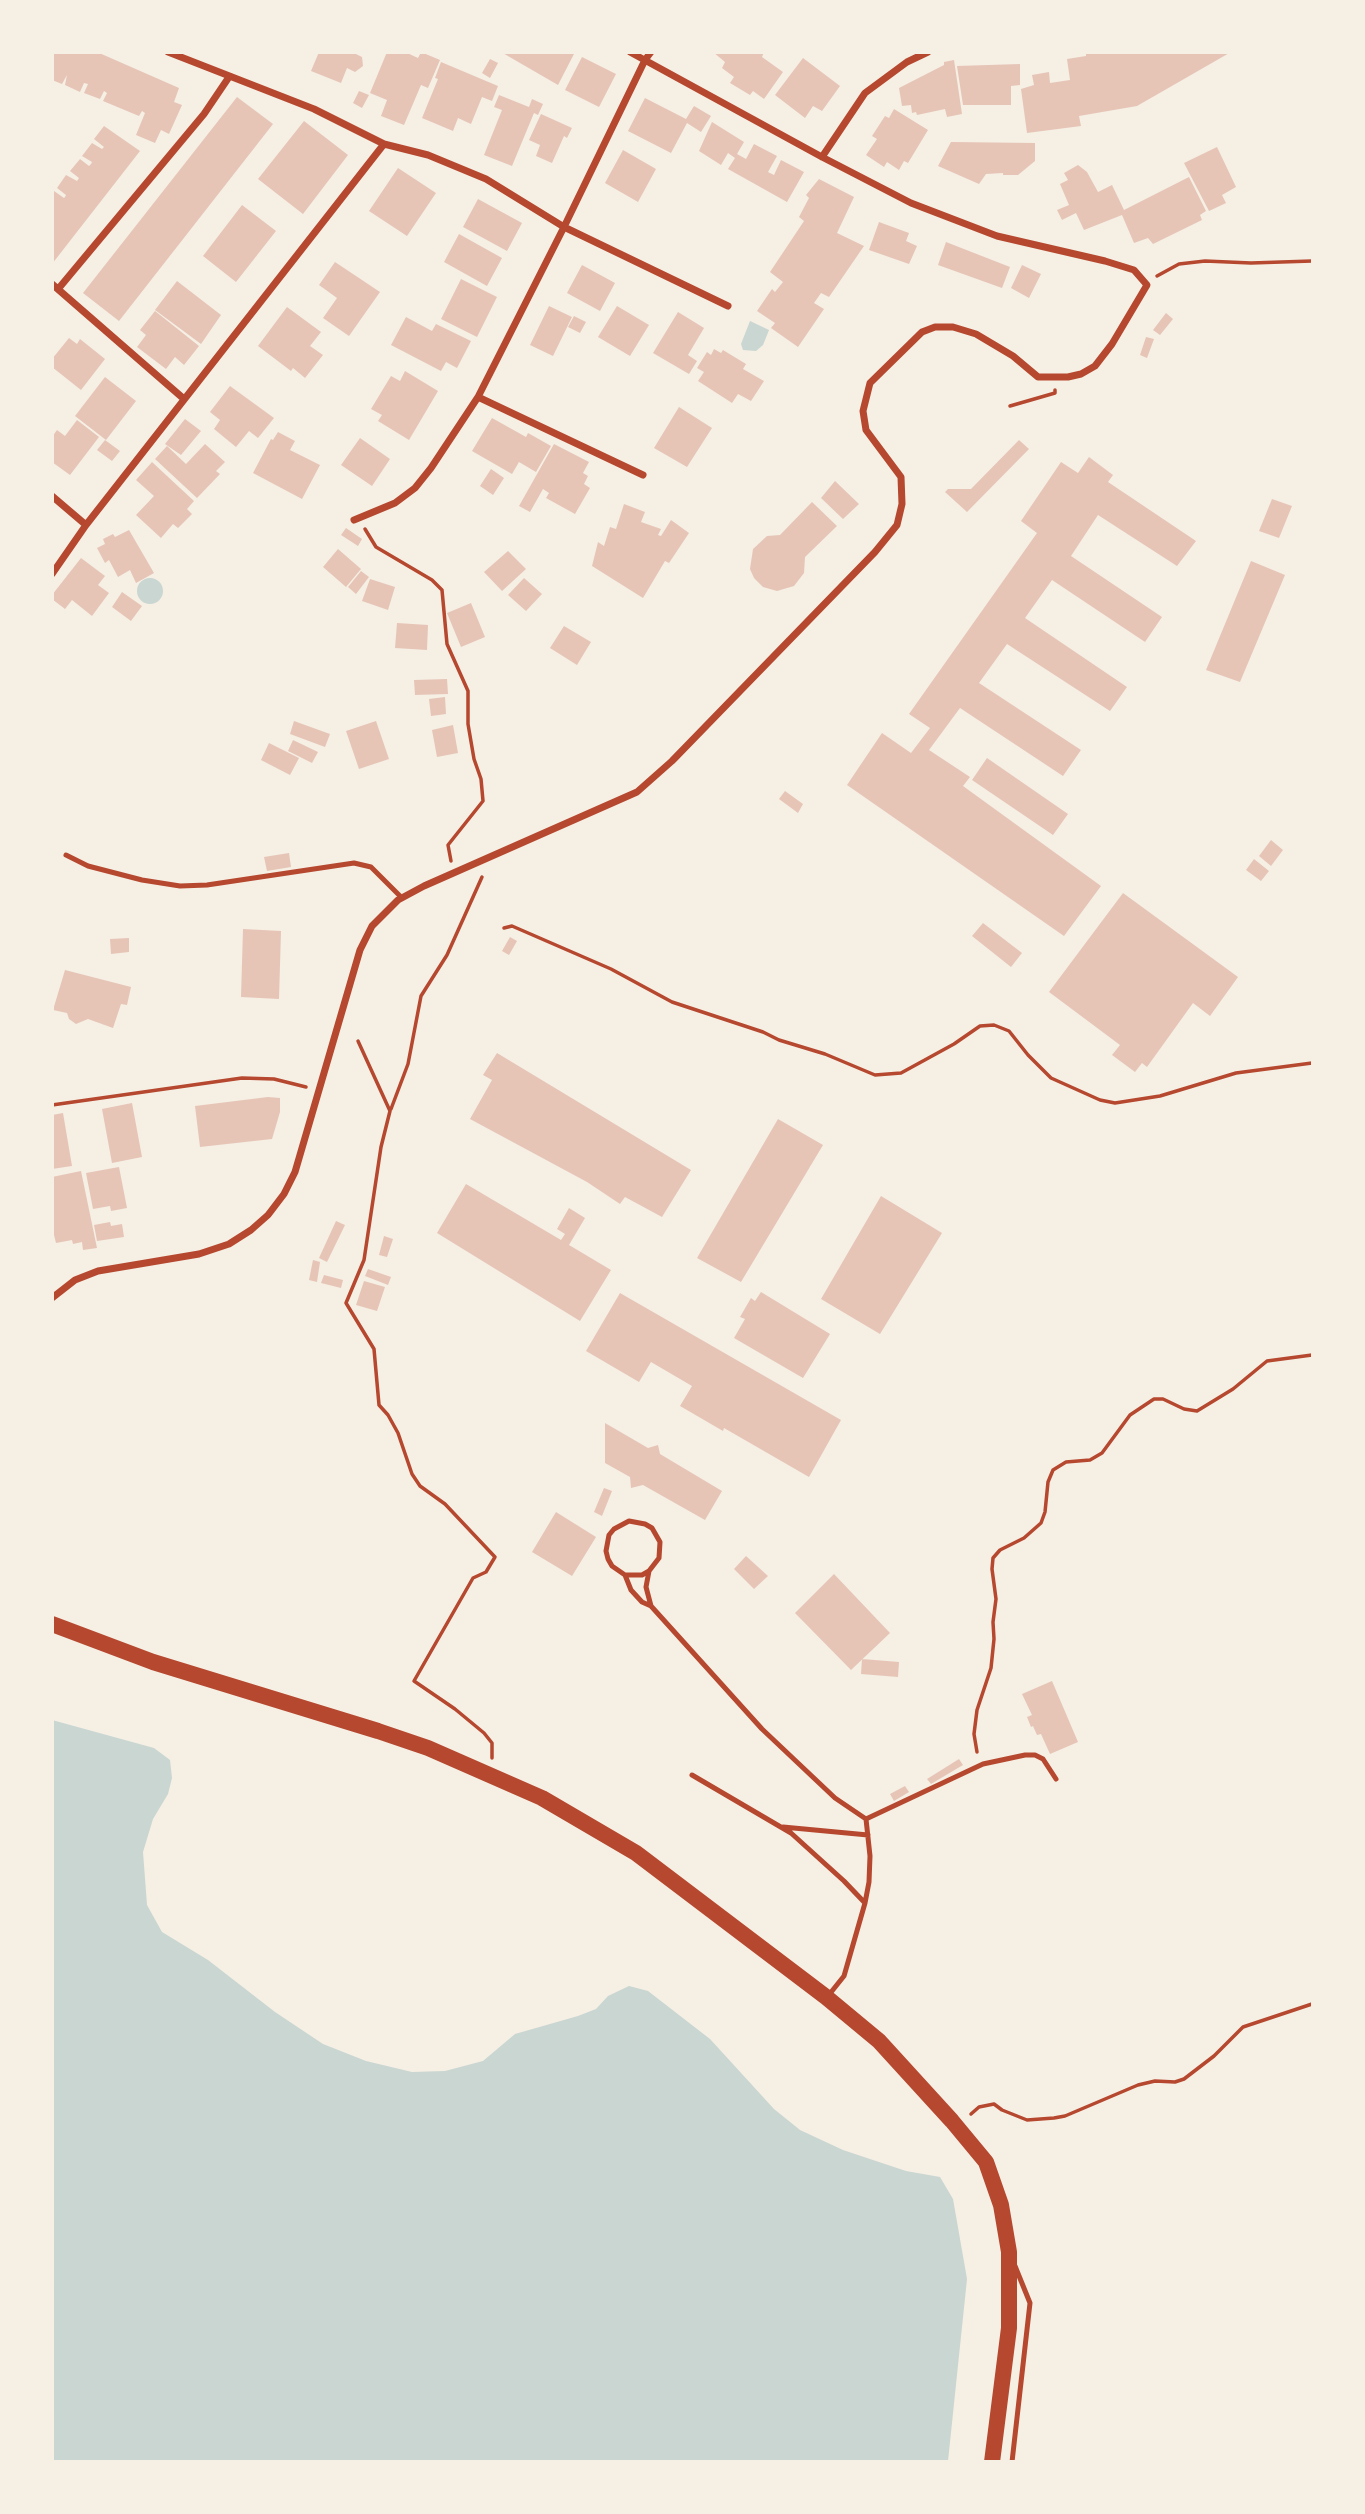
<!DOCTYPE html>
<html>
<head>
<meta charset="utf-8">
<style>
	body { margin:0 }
	#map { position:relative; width:1365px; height:2514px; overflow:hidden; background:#f6efe4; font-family:Roboto,sans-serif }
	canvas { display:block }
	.frame { position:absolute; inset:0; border:54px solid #f6efe4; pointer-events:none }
</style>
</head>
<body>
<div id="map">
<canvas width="1365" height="2514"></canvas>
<div class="frame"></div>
</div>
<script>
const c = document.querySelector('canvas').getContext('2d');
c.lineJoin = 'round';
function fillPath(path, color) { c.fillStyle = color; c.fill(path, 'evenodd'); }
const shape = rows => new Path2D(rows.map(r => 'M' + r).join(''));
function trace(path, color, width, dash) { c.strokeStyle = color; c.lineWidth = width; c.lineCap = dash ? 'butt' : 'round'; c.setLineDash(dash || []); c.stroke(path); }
fillPath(shape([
	[750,321,769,330,763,345,756,351,743,350,741,344],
	'137 591a13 13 0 1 1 26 0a13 13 0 1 1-26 0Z',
	[52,1720,154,1748,170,1760,172,1778,168,1794,153,1819,143,1852,147,1905,162,1932,208,1960,275,2012,323,2044,366,2061,412,2072,445,2071,483,2061,515,2034,578,2016,596,2009,608,1996,629,1986,648,1991,710,2039,774,2109,800,2130,843,2150,906,2171,940,2177,953,2199,967,2279,948,2461,53,2461]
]), '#c9d6d2');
fillPath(shape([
	[52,52,97,52,179,88,174,102,182,105,169,134,161,130,155,143,136,135,145,113,142,111,139,116,103,101,107,93,104,91,100,99,84,93,88,84,84,83,80,92,65,85,67,75,62,84,52,80],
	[319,52,352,52,362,57,363,66,355,72,347,68,341,83,311,71],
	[387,52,405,52,418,58,421,52,440,60,428,88,421,85,404,125,381,116,387,100,370,93],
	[501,52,575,52,558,85],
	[713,52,764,52,762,57,783,72,764,99,753,91,750,95,730,83,734,77,722,68,725,62],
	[1086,52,1231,52,1137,106,1079,116,1081,126,1027,133,1021,89,1034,85,1032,75,1049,72,1050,83,1070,80,1067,59,1086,56],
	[582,57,616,74,599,107,565,90],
	[803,58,840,86,822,111,813,106,805,118,775,95],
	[490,59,498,63,490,78,482,73],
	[954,60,962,114,947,117,945,109,917,115,916,112,912,113,911,105,902,106,899,88,944,65,944,62],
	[441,62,498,86,492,101,482,97,471,124,458,118,453,131,422,118,438,79,435,78],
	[1020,64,1020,85,1011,86,1011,105,963,105,957,66],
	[359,91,369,95,362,108,353,103],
	[499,95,529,107,532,99,543,104,538,115,534,113,512,166,484,155,502,110,494,107],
	[237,97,273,124,119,321,83,293],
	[645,98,686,119,694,106,711,116,701,132,687,123,671,153,628,131],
	[894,109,928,130,908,163,904,161,899,170,887,162,884,167,866,155,877,139,872,136,885,116,889,118],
	[541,114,572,128,567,138,564,136,552,163,536,156,540,145,529,140],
	[304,121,348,155,303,214,258,179],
	[712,122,744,142,737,154,746,159,754,144,777,156,768,172,774,175,781,160,804,172,787,202,728,169,735,158,728,153,721,165,699,151],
	[104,126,140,151,52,264,52,193,54,191,64,198,65,197,66,195,57,188,66,175,77,181,79,178,70,171,80,159,89,166,91,164,92,162,82,156,92,143,102,149,104,147,94,139],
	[951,142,1035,143,1035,161,1018,175,1003,175,1003,173,986,174,979,184,938,166],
	[1217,147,1236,187,1222,195,1226,203,1209,211,1184,163],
	[623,150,656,169,638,202,605,183],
	[1078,165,1087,172,1098,192,1112,185,1124,210,1189,177,1206,211,1200,215,1202,220,1153,244,1148,238,1134,243,1122,215,1084,230,1076,213,1062,220,1057,210,1069,205,1060,184,1068,180,1064,173],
	[398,168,436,193,407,236,369,211],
	[819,179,854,197,837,233,864,246,829,297,821,293,814,303,824,309,798,347,771,328,775,323,757,311,772,289,775,292,783,282,770,272,804,221,799,217,809,198,806,195],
	[478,199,522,223,507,251,463,227],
	[242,205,276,231,236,282,203,256],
	[879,222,909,233,906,241,917,246,909,264,869,250],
	[459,234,502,258,487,286,444,262],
	[946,242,1010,267,1002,288,938,265],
	[335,262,380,292,349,336,323,318,337,298,319,285],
	[582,265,615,283,600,311,567,293],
	[1022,265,1041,274,1029,298,1011,288],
	[461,279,497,297,477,337,441,319],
	[177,281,221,315,201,344,155,310],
	[549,306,572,317,553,356,530,345],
	[617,306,649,325,630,356,598,337],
	[287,307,321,332,310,346,323,355,305,378,293,368,291,371,258,346],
	[155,311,199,346,184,365,175,357,166,369,137,347,146,335,140,330],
	[678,312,704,328,688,355,697,361,689,374,653,353],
	[1166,313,1173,319,1160,335,1153,330],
	[574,316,586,322,580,333,568,327],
	[406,317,432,331,436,324,471,341,457,368,446,362,441,371,391,345],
	[1146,337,1154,339,1147,358,1140,355],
	[69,338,77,344,80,339,105,359,81,390,52,367,52,359],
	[714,349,721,353,723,350,746,364,743,369,764,381,751,401,738,394,732,403,698,381,704,372,697,368,707,352,711,355],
	[405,371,438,391,409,440,378,421,382,415,371,409,391,376,400,381],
	[105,377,136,401,106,440,75,416],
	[230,386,274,418,258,438,249,431,236,447,214,429,220,420,210,412],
	[679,407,712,428,687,467,654,448],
	[492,418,526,437,528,433,551,446,536,472,519,462,512,474,472,451],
	[185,419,201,431,181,455,165,444],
	[77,420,99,437,70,475,52,462,52,437,57,430,65,436],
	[278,432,295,441,290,450,320,465,302,499,253,473,271,439,273,440],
	[360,438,390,459,372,486,341,465],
	[105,440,120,451,112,461,97,450],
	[1019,440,1029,449,967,512,945,492,948,489,971,489],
	[205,444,225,462,216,471,220,474,197,498,155,459,167,446,186,464],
	[554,444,589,462,583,473,588,476,584,484,590,488,575,514,546,498,549,493,543,489,530,512,519,506],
	[1089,457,1113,475,1108,482,1196,541,1177,566,1098,515,1071,556,1162,617,1145,642,1052,580,1025,618,1127,687,1110,711,1007,644,979,683,1081,750,1063,776,960,708,929,750,970,777,963,786,1101,886,1064,936,847,785,882,733,911,753,930,728,909,714,1037,533,1021,521,1061,462,1078,473],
	[152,462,194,501,187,509,192,514,178,528,173,524,161,538,136,515,154,496,136,480],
	[491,469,504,478,493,495,480,486],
	[835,481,859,504,843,519,821,498],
	[1272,499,1292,506,1279,538,1259,531],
	[812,502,837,526,805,557,804,573,794,586,777,591,763,587,754,578,750,569,753,549,767,536,780,535],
	[624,504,645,512,641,522,661,529,658,535,661,536,671,520,689,533,669,563,665,561,643,598,592,566,598,542,604,546,610,527,616,529],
	[346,528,362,539,358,546,341,535],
	[129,530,154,573,136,583,130,570,118,577,109,560,105,563,97,548,105,544,103,539,113,534,115,537],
	[338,549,361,569,346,587,323,567],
	[508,551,526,569,502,591,484,572],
	[81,558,105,576,98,585,109,593,92,616,72,600,65,609,52,599,52,595],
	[1251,561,1285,575,1240,682,1206,670],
	[361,571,369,577,356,594,348,587],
	[524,578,542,594,526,611,508,595],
	[370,579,395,587,388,610,362,601],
	[122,592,142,606,131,621,112,607],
	[471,603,485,637,461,647,447,613],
	[397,623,428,625,427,650,395,648],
	[564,626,591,642,577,665,550,648],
	[447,679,448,694,415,695,414,680],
	[445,697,446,714,431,716,429,699],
	[294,721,330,734,325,747,290,734],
	[376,721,389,759,359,769,346,731],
	[453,725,458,753,437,757,432,730],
	[293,740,318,752,312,763,288,751],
	[269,743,299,758,290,775,261,760],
	[987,758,1068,814,1053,835,972,780],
	[785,791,803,804,798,813,779,799],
	[1271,840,1283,850,1271,866,1259,856],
	[289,853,291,867,267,871,264,857],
	[1254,859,1269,871,1261,881,1246,870],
	[1123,893,1238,977,1210,1016,1193,1003,1147,1067,1142,1063,1135,1072,1112,1055,1120,1045,1049,992],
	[983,923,1022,953,1011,967,972,936],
	[243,929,281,931,279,999,241,997],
	[510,937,517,941,509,955,502,951],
	[129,938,129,952,111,954,110,939],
	[65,970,131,987,127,1005,121,1004,113,1028,88,1019,76,1024,69,1019,67,1013,53,1010],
	[497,1053,691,1170,662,1217,625,1197,620,1204,587,1182,470,1119,492,1080,483,1075],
	[268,1097,280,1098,280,1112,272,1139,200,1147,195,1106],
	[132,1103,142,1157,112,1163,102,1109],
	[63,1113,72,1166,52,1169,52,1115],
	[778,1119,823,1145,741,1282,697,1258],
	[119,1167,127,1208,111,1211,110,1206,93,1209,86,1173],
	[81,1171,97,1248,83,1250,82,1242,73,1244,72,1240,56,1243,52,1227,52,1177],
	[466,1184,561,1240,565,1234,557,1229,569,1208,585,1218,569,1245,611,1270,580,1321,437,1233],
	[881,1196,942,1233,880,1334,821,1299],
	[336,1221,345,1225,327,1262,319,1258],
	[110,1222,111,1226,122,1224,124,1237,97,1241,94,1225],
	[384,1236,393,1239,387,1257,379,1255],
	[313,1260,320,1262,317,1282,309,1280],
	[368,1269,391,1277,388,1285,365,1276],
	[324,1275,343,1280,341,1288,321,1283],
	[364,1281,385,1287,377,1311,356,1305],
	[761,1292,830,1334,803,1378,734,1338,745,1319,740,1317,751,1298,755,1301],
	[620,1293,841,1420,809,1477,724,1428,723,1431,680,1406,692,1386,651,1362,639,1382,586,1351],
	[605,1423,648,1448,658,1445,660,1454,722,1491,705,1520,643,1485,631,1488,630,1477,605,1463],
	[604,1488,612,1491,602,1516,594,1512],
	[556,1512,596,1537,572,1576,532,1552],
	[746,1556,768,1576,754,1589,734,1569],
	[834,1574,890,1633,851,1670,795,1613],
	[862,1659,899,1662,898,1677,861,1674],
	[1052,1681,1078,1742,1050,1754,1041,1734,1037,1735,1033,1726,1031,1727,1027,1717,1032,1715,1022,1694],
	[959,1759,963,1765,931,1784,927,1779],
	[905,1786,909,1792,894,1801,890,1794]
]), '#e6c5b7');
trace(shape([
	[1157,276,1179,264,1205,261,1251,263,1312,261],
	[1010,406,1055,393,1055,390],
	[365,529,376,547,432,580,442,590,447,644,468,691,468,724,474,759,481,779,483,801,448,845,451,861],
	[504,928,512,926,611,969,672,1002,763,1032,779,1040,825,1054,875,1075,901,1073,954,1044,980,1026,994,1025,1009,1031,1028,1055,1051,1078,1100,1100,1115,1103,1160,1096,1236,1073,1312,1063],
	[358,1041,390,1111,381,1147,364,1260,346,1303,374,1349,379,1405,388,1415,398,1433,412,1474,420,1486,445,1504,495,1557,486,1572,473,1578,414,1681,455,1709,484,1733,492,1743,492,1758],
	[52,1105,242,1078,274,1079,306,1087],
	[391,1109,408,1064,421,996,447,955,482,877],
	[977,1752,974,1734,977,1710,991,1668,994,1639,993,1622,996,1599,992,1569,993,1558,1000,1550,1024,1538,1041,1523,1045,1512,1048,1482,1053,1470,1066,1462,1090,1460,1102,1453,1130,1415,1154,1399,1163,1399,1184,1409,1197,1411,1233,1389,1267,1361,1312,1355],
	[971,2114,979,2107,994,2104,1002,2110,1027,2120,1054,2118,1065,2116,1138,2085,1155,2081,1175,2082,1184,2079,1214,2056,1243,2027,1312,2004]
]), '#b5482f', 3.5);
trace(shape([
	[66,855,88,866,142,880,180,886,207,885,354,863,371,867,402,898],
	[625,1575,631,1590,642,1602,651,1606,646,1587,649,1571,659,1558,660,1542,652,1528,645,1524,629,1521,614,1529,609,1535,606,1551,608,1559,612,1566,625,1575,642,1575,649,1571],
	[651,1606,762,1729,835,1798,866,1819],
	[692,1775,791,1833,844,1881,865,1903],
	[866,1819,983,1764,1025,1755,1035,1755,1043,1759,1056,1779],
	[783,1827,868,1835],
	[828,1996,844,1976,865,1903,869,1882,870,1856,866,1819],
	[1012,2462,1030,2303,1015,2266]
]), '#b5482f', 5);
trace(shape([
	[168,52,314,109,384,144,428,155,486,179,564,227,728,306],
	[822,157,865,93,907,62,928,52],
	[52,284,184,399],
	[59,288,204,114,229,77],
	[478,397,643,475],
	[52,496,86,525],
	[354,520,395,503,415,488,431,468,478,397,564,227,645,60,651,52],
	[52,574,86,525,384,144],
	[52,1298,75,1280,98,1271,199,1254,229,1244,251,1230,268,1215,284,1194,295,1172,360,950,372,926,398,900,424,886,637,792,672,761,875,552,897,525,902,504,901,477,866,430,863,411,870,383,922,332,935,327,953,327,976,334,1013,356,1038,377,1068,377,1081,374,1095,366,1112,344,1147,285,1134,270,1105,261,997,236,911,203,822,157,630,52]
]), '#b5482f', 7);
trace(shape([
	[52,1624,153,1662,378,1731,428,1748,542,1798,636,1853,826,1997,879,2041,952,2121,986,2162,1001,2205,1009,2252,1009,2328,992,2462]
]), '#b5482f', 16);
</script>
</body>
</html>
